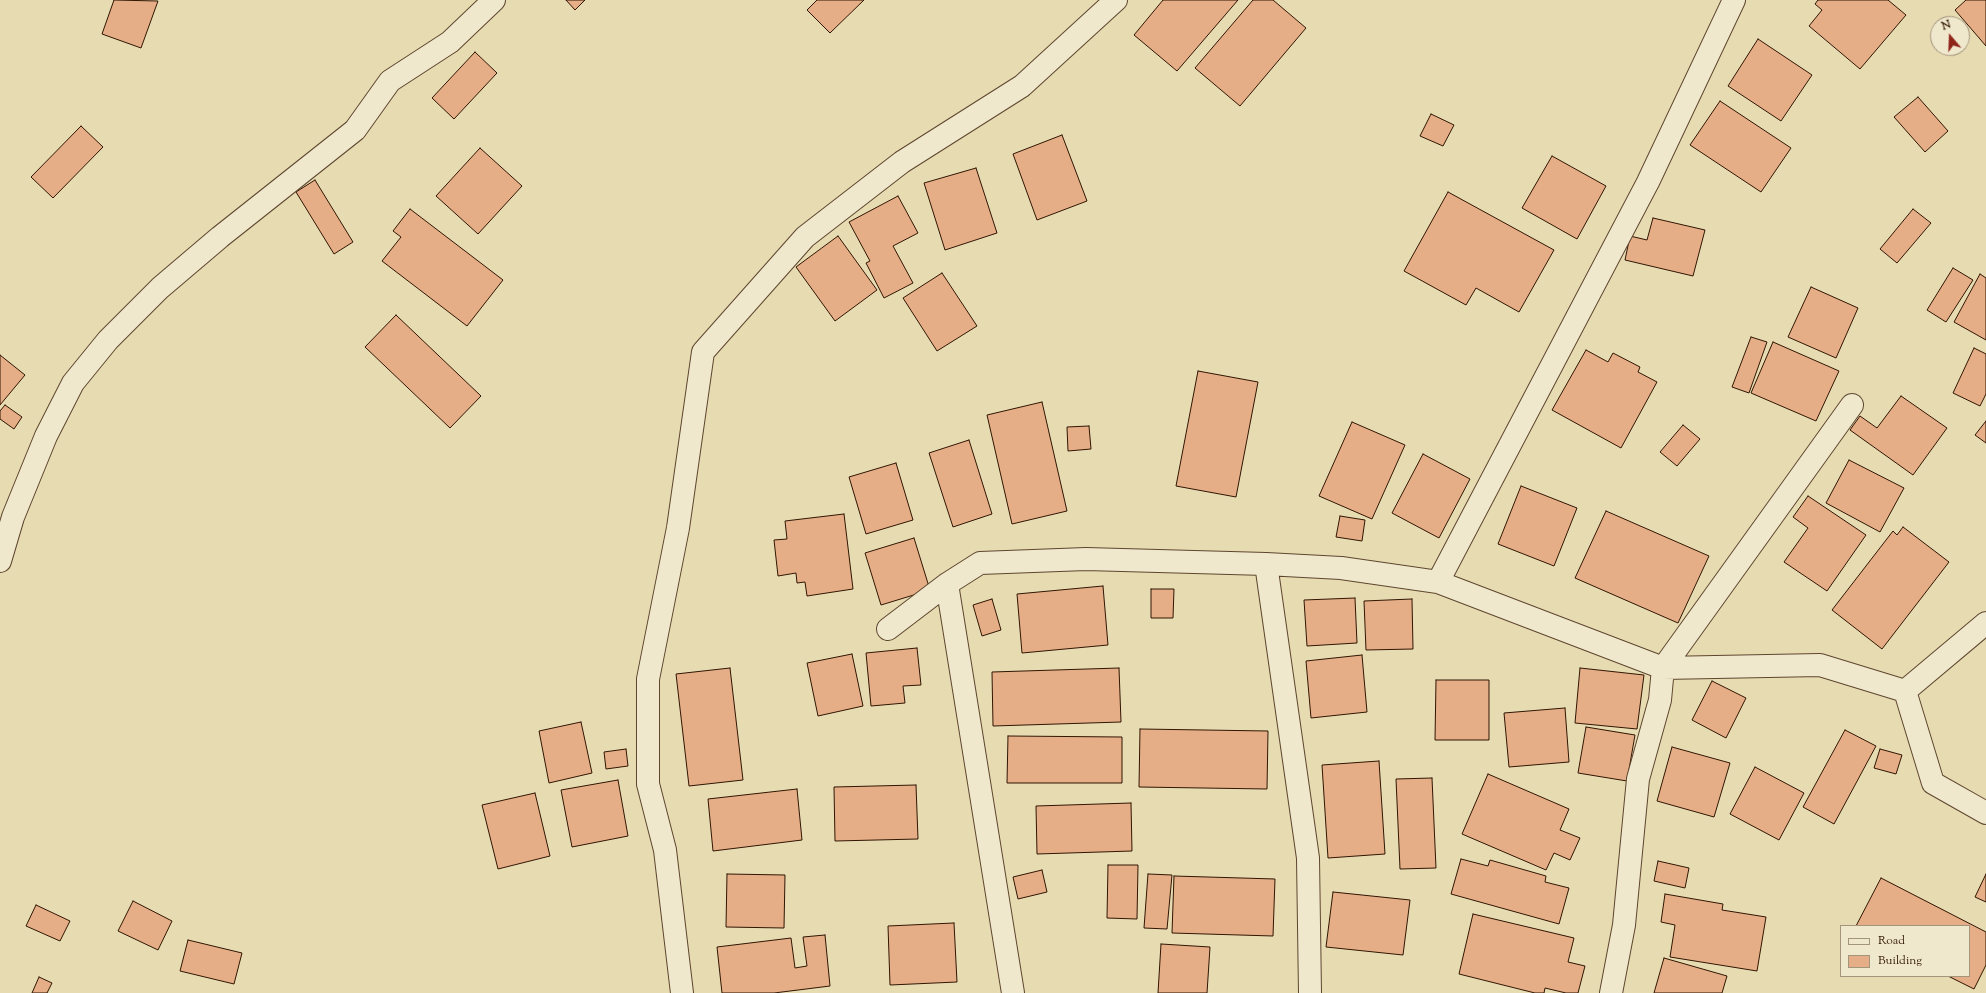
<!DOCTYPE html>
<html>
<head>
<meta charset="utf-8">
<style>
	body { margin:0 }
	#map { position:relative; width:1986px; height:993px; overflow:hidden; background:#e7dbb2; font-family:"Sorts Mill Goudy",serif }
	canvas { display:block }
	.legend { position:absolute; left:1840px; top:925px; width:130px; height:52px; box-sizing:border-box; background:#efe8cd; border:1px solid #a3947c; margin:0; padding:5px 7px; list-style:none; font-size:12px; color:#301502 }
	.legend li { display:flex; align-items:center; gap:8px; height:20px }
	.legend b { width:20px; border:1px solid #a3947c }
	.north { position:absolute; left:1930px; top:16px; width:40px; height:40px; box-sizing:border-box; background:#efe8cd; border:1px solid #a3947c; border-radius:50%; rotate:341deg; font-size:11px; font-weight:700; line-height:16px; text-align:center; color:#301502 }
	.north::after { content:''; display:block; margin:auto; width:14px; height:18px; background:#8f2418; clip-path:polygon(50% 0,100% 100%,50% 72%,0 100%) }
</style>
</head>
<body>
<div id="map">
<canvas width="1986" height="993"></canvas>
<ul class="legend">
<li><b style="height:5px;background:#efe8cd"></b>Road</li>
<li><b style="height:11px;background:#e5ae86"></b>Building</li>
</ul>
<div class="north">N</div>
</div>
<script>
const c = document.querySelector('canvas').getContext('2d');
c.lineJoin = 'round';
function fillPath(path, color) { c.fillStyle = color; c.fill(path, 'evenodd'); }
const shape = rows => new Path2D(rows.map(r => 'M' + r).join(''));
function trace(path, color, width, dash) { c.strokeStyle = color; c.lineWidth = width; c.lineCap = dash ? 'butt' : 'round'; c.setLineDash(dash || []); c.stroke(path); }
const building = shape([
	[114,0,158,1,141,48,102,34,114,0],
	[566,0,585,0,575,10,566,0],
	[817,0,864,0,830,33,807,10,817,0],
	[1163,0,1238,0,1177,71,1134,35,1163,0],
	[1253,0,1273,0,1306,28,1240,106,1195,68,1253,0],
	[1818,0,1888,0,1906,15,1860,69,1809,26,1822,10,1815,4,1818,0],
	[1966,0,1986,0,1986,46,1955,10,1966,0],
	[1758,39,1812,75,1781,121,1728,86,1758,39],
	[475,52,497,73,454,119,432,98,475,52],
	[1918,97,1948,131,1925,152,1894,117,1918,97],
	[1720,101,1791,148,1761,192,1690,145,1720,101],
	[1431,114,1454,125,1443,146,1420,136,1431,114],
	[81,126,103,147,53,198,31,177,81,126],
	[1062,135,1087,201,1037,220,1013,154,1062,135],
	[480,148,522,186,478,234,436,196,480,148],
	[1552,156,1606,186,1577,239,1522,208,1552,156],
	[976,168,997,233,945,250,924,183,976,168],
	[315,180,353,242,334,254,296,192,315,180],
	[1448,192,1554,250,1519,312,1476,288,1466,305,1404,271,1448,192],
	[898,196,918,233,893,246,913,283,884,298,866,263,870,261,849,222,898,196],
	[410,209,503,280,467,326,382,261,401,237,393,231,410,209],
	[1913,209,1931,223,1897,263,1880,249,1913,209],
	[1653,218,1705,230,1693,276,1625,260,1630,236,1647,240,1653,218],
	[838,236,877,290,835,321,796,267,838,236],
	[1953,268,1973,280,1946,322,1927,310,1953,268],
	[942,273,977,326,937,351,903,298,942,273],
	[1980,274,1986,278,1986,340,1954,322,1980,274],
	[1811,287,1858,308,1836,358,1788,337,1811,287],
	[396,315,481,396,450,428,365,347,396,315],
	[1751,337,1767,342,1749,393,1732,387,1751,337],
	[1773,342,1839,371,1816,421,1751,393,1773,342],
	[1974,348,1986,354,1986,394,1980,406,1953,393,1974,348],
	[1586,350,1608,362,1613,353,1640,367,1638,372,1657,382,1621,448,1552,410,1586,350],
	[0,355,25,375,0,405,0,355],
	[1198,371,1258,382,1236,497,1176,486,1198,371],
	[1901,396,1947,428,1913,475,1850,430,1860,416,1877,428,1901,396],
	[1042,402,1067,511,1012,524,987,415,1042,402],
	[5,405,22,417,14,429,0,419,0,411,5,405],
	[1986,421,1986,443,1975,435,1986,421],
	[1352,422,1405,445,1372,519,1319,496,1352,422],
	[1683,425,1700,439,1677,466,1660,452,1683,425],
	[1089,426,1091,449,1068,451,1067,427,1089,426],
	[969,440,992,514,953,527,929,453,969,440],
	[1423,454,1470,479,1439,538,1392,513,1423,454],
	[1849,460,1904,488,1880,532,1826,503,1849,460],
	[896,463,913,520,866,534,849,477,896,463],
	[1521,486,1577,508,1554,566,1498,544,1521,486],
	[1808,496,1866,535,1827,591,1784,562,1808,528,1793,517,1808,496],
	[1606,511,1709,556,1678,623,1575,578,1606,511],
	[844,514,853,589,807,596,805,582,797,583,796,573,778,576,774,540,787,539,785,521,844,514],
	[1340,516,1365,520,1362,541,1336,537,1340,516],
	[1903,527,1949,562,1882,649,1832,610,1893,531,1897,535,1903,527],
	[914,538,930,590,881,605,865,553,914,538],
	[1103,586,1108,645,1022,653,1017,594,1103,586],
	[1151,589,1174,589,1173,618,1151,618,1151,589],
	[1355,598,1357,643,1307,646,1304,600,1355,598],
	[992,599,1001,630,982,636,973,605,992,599],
	[1412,599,1413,649,1366,650,1364,601,1412,599],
	[917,648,921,685,903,686,905,703,871,706,866,653,917,648],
	[852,654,863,706,818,716,807,663,852,654],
	[1362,655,1367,712,1311,718,1306,661,1362,655],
	[730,668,743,780,689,786,676,674,730,668],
	[1119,668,1121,722,993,726,992,672,1119,668],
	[1580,668,1644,675,1637,729,1575,723,1580,668],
	[1436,680,1489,680,1489,740,1435,740,1436,680],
	[1712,681,1746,698,1726,738,1692,720,1712,681],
	[1565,708,1569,762,1509,767,1504,713,1565,708],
	[581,722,592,773,549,783,539,731,581,722],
	[1586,727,1635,735,1627,781,1578,773,1586,727],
	[1140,729,1268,731,1267,789,1139,787,1140,729],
	[1845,730,1876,746,1834,824,1803,807,1845,730],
	[1008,736,1122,737,1122,783,1007,783,1008,736],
	[1672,747,1730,763,1714,817,1657,801,1672,747],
	[626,749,628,766,606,769,604,752,626,749],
	[1880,749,1902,755,1896,774,1874,768,1880,749],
	[1379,761,1385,854,1328,858,1322,765,1379,761],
	[1755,767,1804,793,1779,840,1730,814,1755,767],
	[1488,774,1569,809,1560,830,1580,838,1570,860,1554,853,1546,870,1462,834,1488,774],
	[1432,778,1436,868,1400,869,1396,779,1432,778],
	[618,780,628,836,572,847,561,790,618,780],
	[916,785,918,839,835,841,834,787,916,785],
	[797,789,802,840,713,851,708,799,797,789],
	[535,793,550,856,498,869,482,805,535,793],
	[1131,803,1132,851,1037,854,1036,806,1131,803],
	[1461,859,1488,866,1490,860,1546,876,1545,882,1569,888,1559,924,1451,894,1461,859],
	[1658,861,1689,868,1685,888,1654,881,1658,861],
	[1108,865,1138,865,1137,919,1107,918,1108,865],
	[1042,870,1047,892,1018,899,1013,877,1042,870],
	[727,874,785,875,784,928,726,927,727,874],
	[1148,874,1172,875,1167,929,1144,928,1148,874],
	[1986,874,1986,902,1975,897,1986,874],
	[1174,876,1275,879,1273,936,1172,933,1174,876],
	[1881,878,1986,932,1986,965,1974,989,1948,976,1969,976,1969,926,1856,926,1881,878],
	[1333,892,1410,900,1403,955,1326,947,1333,892],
	[1665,894,1723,904,1722,910,1766,917,1757,971,1670,957,1675,925,1661,922,1665,894],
	[133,901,172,921,158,950,118,931,133,901],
	[36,905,70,921,60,941,26,926,36,905],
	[1473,914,1574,938,1568,962,1585,966,1578,993,1566,993,1545,988,1544,993,1535,993,1459,974,1473,914],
	[954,923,957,982,890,985,888,926,954,923],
	[825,935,830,986,774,993,722,993,717,947,791,938,795,968,807,966,803,937,825,935],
	[188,940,242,953,234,984,180,971,188,940],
	[1161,944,1210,947,1207,993,1158,993,1161,944],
	[1664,958,1727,976,1722,993,1654,993,1664,958],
	[39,977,52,983,47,993,32,993,39,977]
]);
fillPath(building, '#e5ae86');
trace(building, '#301502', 1);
const minor = shape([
	[0,561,13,517,46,436,73,383,108,340,160,288,220,237,355,130,390,81,450,42,494,0],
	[1266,564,1308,858,1310,993],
	[1438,582,1648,182,1734,0],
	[947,584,1013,993],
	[888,629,947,584,980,563,1086,559,1266,564,1341,568,1438,582,1663,668,1820,665,1905,691,1933,783,1986,813],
	[1905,691,1986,623],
	[682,993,665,850,648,784,648,679,678,528,703,352,805,237,902,162,1022,86,1116,0],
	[1611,993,1624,925,1638,779,1660,700,1663,668,1852,405]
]);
trace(minor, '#5e462e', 24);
trace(minor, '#efe8cd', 22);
</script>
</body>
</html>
